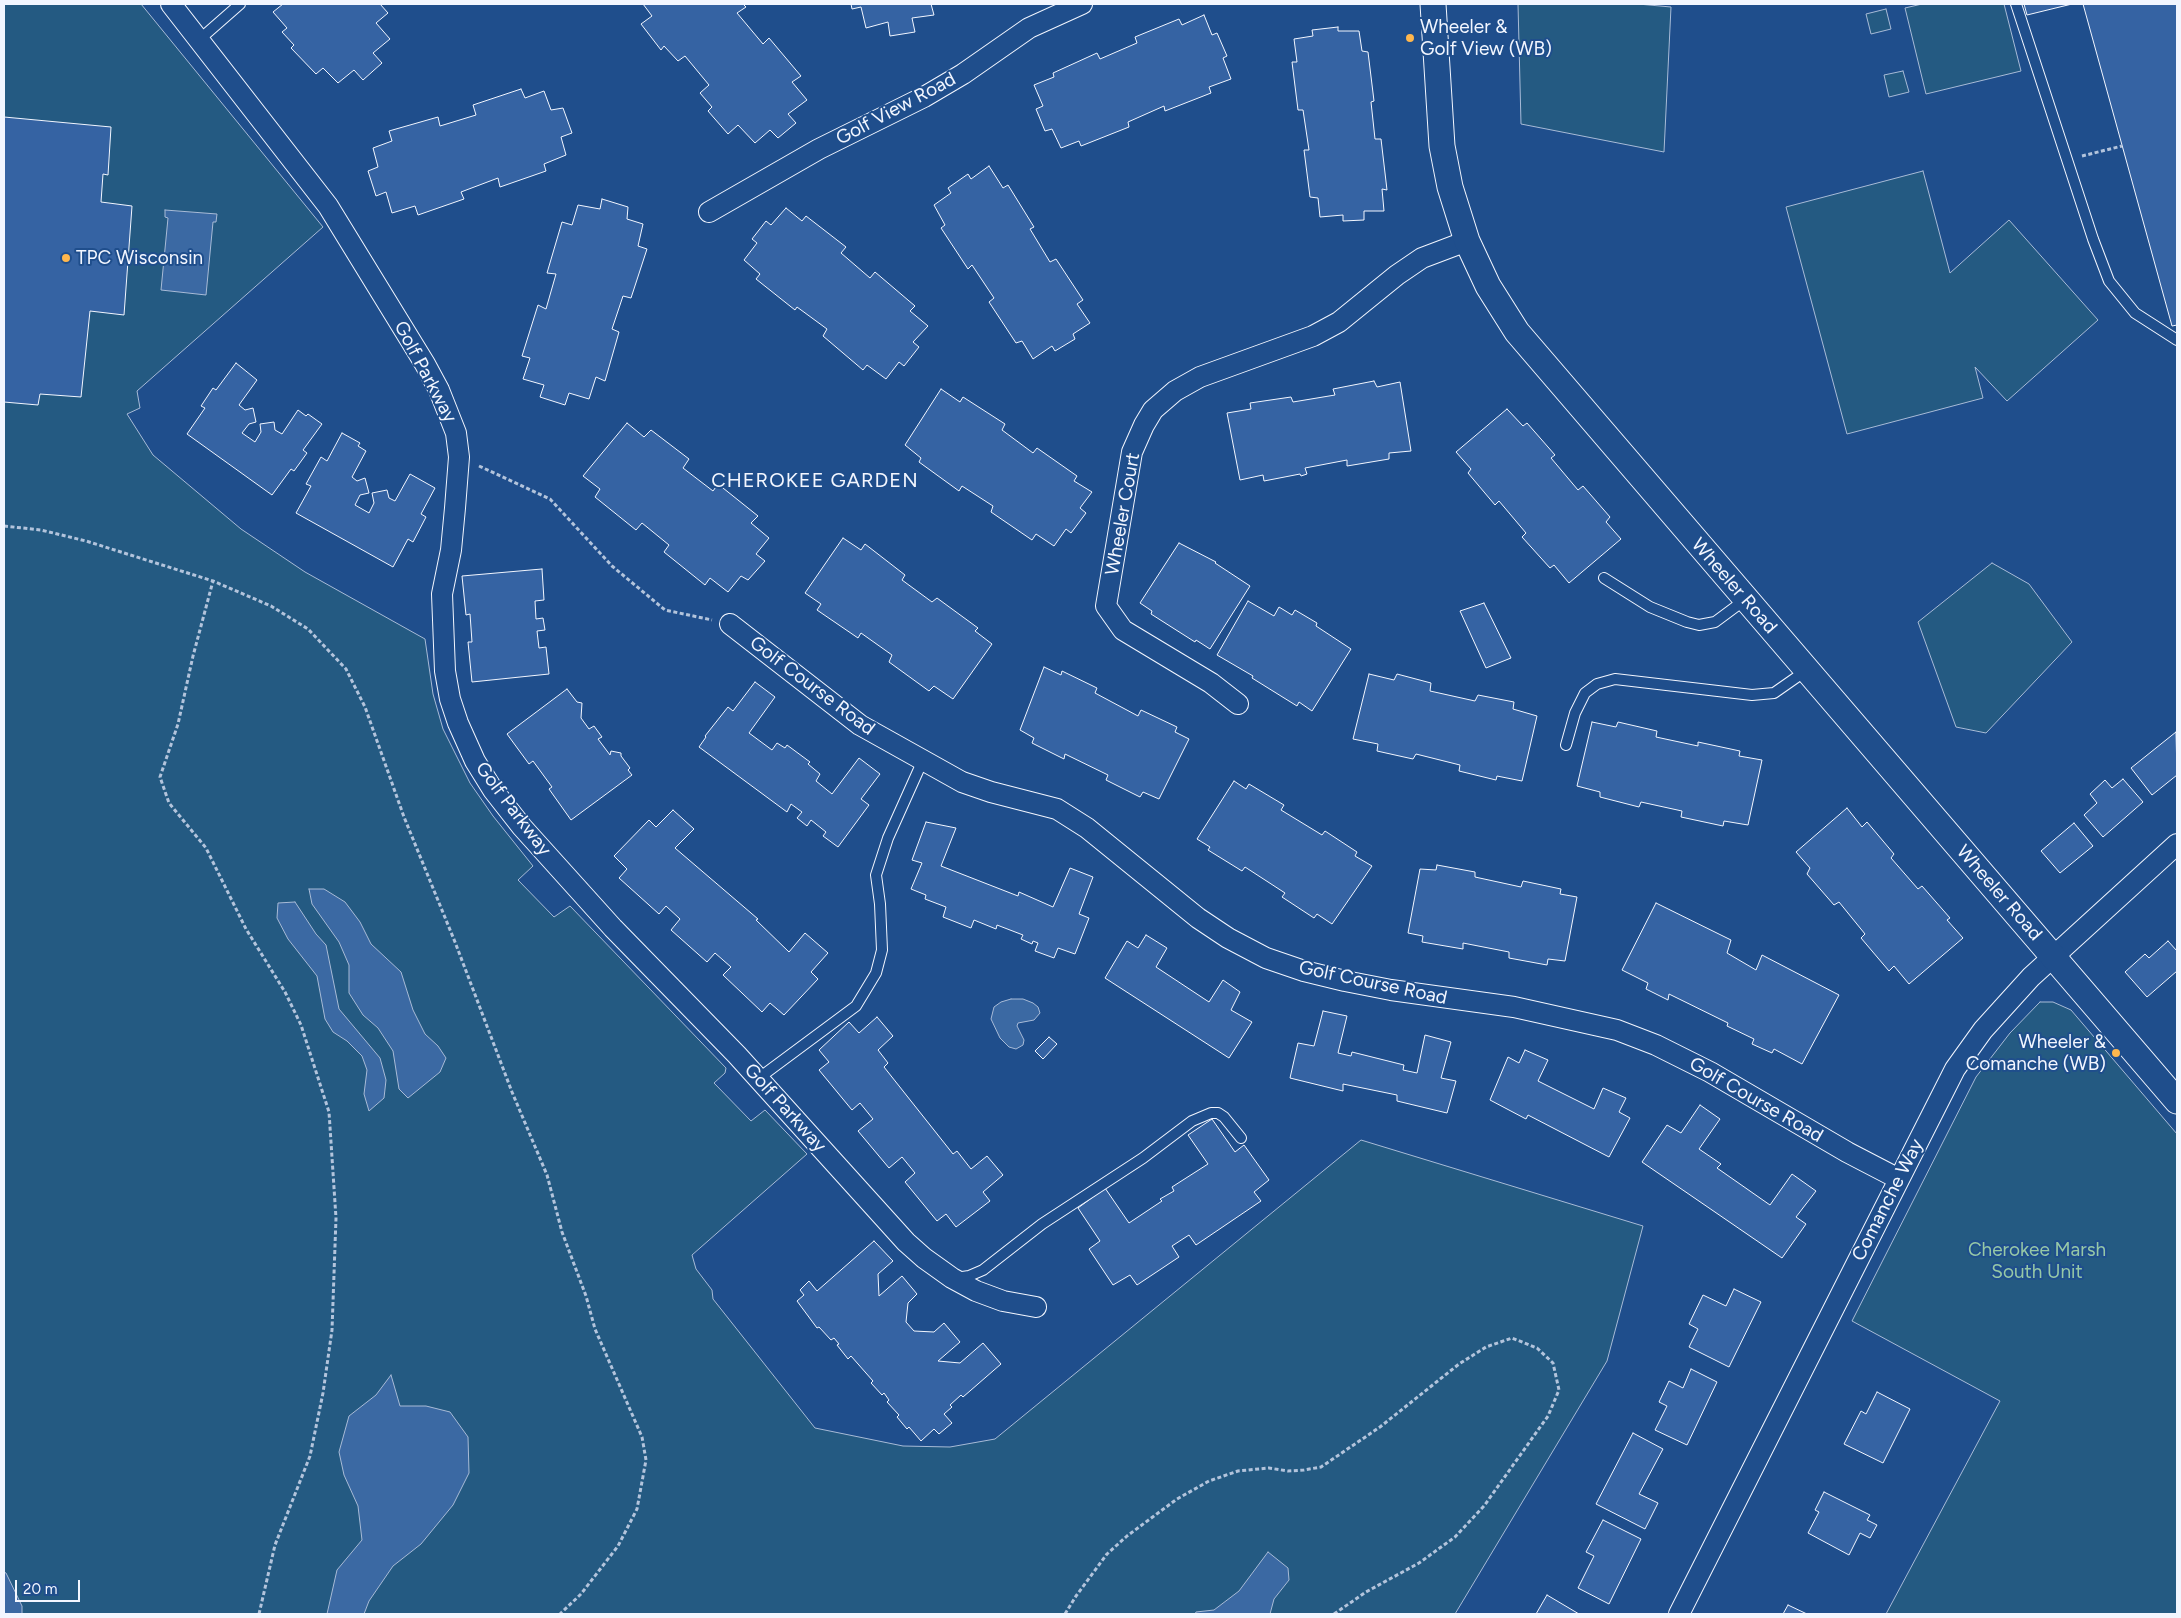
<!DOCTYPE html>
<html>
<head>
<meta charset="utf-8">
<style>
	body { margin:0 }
	#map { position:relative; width:2181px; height:1618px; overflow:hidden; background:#1f4e8c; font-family:Figtree,sans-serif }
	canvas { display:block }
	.frame { position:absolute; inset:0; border:5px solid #f2f6ff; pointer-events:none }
	.scale { position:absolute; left:15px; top:1580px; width:65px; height:22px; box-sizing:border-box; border:2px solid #f2f6ff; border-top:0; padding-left:6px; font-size:15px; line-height:18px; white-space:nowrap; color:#f2f6ff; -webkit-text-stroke:4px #1f4e8c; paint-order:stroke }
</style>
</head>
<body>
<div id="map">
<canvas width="2181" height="1618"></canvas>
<div class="frame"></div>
<div class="scale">20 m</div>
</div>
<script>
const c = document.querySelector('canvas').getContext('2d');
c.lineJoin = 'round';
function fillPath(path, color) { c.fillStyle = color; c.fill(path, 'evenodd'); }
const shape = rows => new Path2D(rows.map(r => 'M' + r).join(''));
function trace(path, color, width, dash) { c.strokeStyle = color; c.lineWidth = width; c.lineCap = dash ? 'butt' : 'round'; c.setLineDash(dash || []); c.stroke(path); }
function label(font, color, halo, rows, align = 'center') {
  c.font = font + ' Figtree,sans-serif'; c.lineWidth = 4; c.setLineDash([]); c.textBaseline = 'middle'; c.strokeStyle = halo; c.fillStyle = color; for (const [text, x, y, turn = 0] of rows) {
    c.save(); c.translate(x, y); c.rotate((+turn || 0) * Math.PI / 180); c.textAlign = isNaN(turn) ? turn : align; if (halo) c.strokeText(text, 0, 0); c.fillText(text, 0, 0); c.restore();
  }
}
const green = shape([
	[4,4,141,4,323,227,137,391,140,408,127,414,153,455,241,529,305,572,425,639,433,694,443,729,470,783,493,816,533,866,518,880,554,917,570,906,726,1068,725,1073,714,1083,751,1121,765,1110,807,1154,692,1255,696,1269,712,1290,713,1299,815,1428,903,1446,950,1447,995,1439,1361,1140,1643,1226,1607,1361,1455,1614,4,1614,4,4],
	[1518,4,1638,4,1671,7,1664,152,1521,124,1518,4],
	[1922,4,2004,4,2021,71,1926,94,1905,8,1922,4],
	[1886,9,1891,29,1871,34,1866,14,1886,9],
	[1903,71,1909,92,1889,97,1884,75,1903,71],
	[1923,171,1950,273,2009,220,2098,320,2007,401,1975,367,1983,398,1847,434,1786,207,1923,171],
	[1992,563,2029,584,2072,642,1986,733,1956,727,1918,622,1992,563],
	[2040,1002,2053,1002,2071,1010,2177,1134,2177,1614,1886,1614,2000,1401,1852,1321,1976,1077,2010,1033,2040,1002]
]);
fillPath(green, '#245a82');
trace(green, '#a8bbd7', 1);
const water = shape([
	[165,210,217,214,216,222,213,222,206,295,161,290,168,218,165,217,165,210],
	[309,889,324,889,345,902,360,922,371,944,401,972,413,1010,425,1034,438,1046,446,1058,440,1072,408,1098,399,1089,393,1051,378,1028,363,1015,349,993,349,965,339,942,312,904,309,889],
	[295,902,316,934,326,945,339,1009,380,1058,386,1080,384,1098,369,1111,364,1094,367,1070,362,1056,347,1041,333,1032,325,1019,317,976,288,939,277,918,278,903,295,902],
	[1011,999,1023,999,1033,1003,1038,1007,1040,1013,1034,1020,1018,1023,1017,1026,1024,1040,1023,1045,1016,1049,1009,1047,1000,1038,991,1019,994,1007,1001,1002,1011,999],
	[391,1375,400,1406,426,1406,450,1412,468,1437,469,1473,453,1505,421,1544,393,1566,369,1601,364,1614,327,1614,337,1570,362,1540,358,1506,344,1475,339,1452,349,1416,376,1395,391,1375],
	[1268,1552,1288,1568,1289,1580,1274,1599,1270,1614,1195,1614,1196,1612,1214,1610,1239,1591,1268,1552],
	[4,1572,6,1573,22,1606,22,1614,4,1614,4,1572]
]);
fillPath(water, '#3b69a3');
trace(water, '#a8bbd7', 1);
const building = shape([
	[283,4,380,4,388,13,376,23,390,39,373,53,382,63,363,80,354,70,338,83,323,68,316,74,291,48,294,45,282,32,287,28,273,12,283,4],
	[643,4,743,4,746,7,737,13,763,44,769,38,801,76,792,82,807,100,788,114,796,123,778,138,770,130,755,143,738,125,728,134,708,111,712,107,700,93,709,85,685,56,678,61,664,46,661,50,641,24,652,16,643,4],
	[851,4,931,4,934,15,912,18,915,32,890,36,888,22,866,28,861,7,852,9,851,4],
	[2024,4,2072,4,2027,15,2024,4],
	[2083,4,2177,4,2177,325,2172,326,2083,4],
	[1204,15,1212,35,1217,33,1227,56,1223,58,1231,79,1209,87,1211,93,1165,111,1164,106,1128,122,1129,127,1081,146,1079,141,1061,148,1052,129,1045,131,1036,109,1043,106,1034,85,1054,77,1053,73,1097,53,1100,59,1137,43,1135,37,1179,19,1182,25,1204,15],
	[1338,27,1338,31,1359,31,1362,51,1368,52,1374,101,1371,102,1375,139,1381,139,1387,190,1382,189,1384,211,1364,211,1364,220,1343,221,1343,215,1320,217,1318,198,1310,197,1304,150,1309,150,1303,110,1298,110,1292,62,1297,62,1294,39,1313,36,1312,30,1338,27],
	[521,89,525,98,544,91,551,110,563,108,572,133,561,137,566,155,544,164,546,171,500,187,498,178,461,192,464,199,418,215,415,206,392,213,386,192,376,196,368,171,378,167,373,148,392,141,389,131,438,117,440,126,476,115,473,105,521,89],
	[4,117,111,127,108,175,103,174,101,202,132,206,124,315,90,311,81,397,40,394,38,405,4,402,4,117],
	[989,166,1003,188,1008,185,1034,227,1030,229,1050,262,1056,259,1083,300,1077,304,1090,323,1073,334,1075,339,1055,351,1052,346,1033,359,1022,341,1016,343,989,302,994,298,972,265,968,269,941,228,945,225,934,205,951,193,948,188,968,174,971,179,989,166],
	[602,199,628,207,627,219,643,224,638,246,647,249,631,298,623,296,612,329,619,332,605,381,596,377,589,399,569,393,565,405,540,397,544,385,523,379,530,358,522,356,538,305,546,309,556,274,547,273,562,222,572,225,578,205,600,209,602,199],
	[786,208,802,221,806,216,846,247,841,253,870,278,875,272,915,306,910,311,928,326,913,342,919,347,904,366,899,362,886,379,867,365,863,370,823,336,827,329,797,307,795,310,756,279,760,274,744,260,757,243,752,239,766,221,771,225,786,208],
	[236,363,257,380,239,405,245,410,253,408,256,422,249,424,242,433,255,442,261,432,260,424,274,422,275,430,282,434,298,410,306,416,308,414,322,424,303,450,307,453,294,471,291,469,272,495,187,434,205,408,201,406,213,388,216,390,236,363],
	[1374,381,1377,387,1400,382,1411,451,1389,453,1389,459,1347,466,1347,460,1305,468,1307,474,1301,476,1300,474,1264,481,1263,475,1240,480,1227,413,1251,409,1250,403,1291,397,1293,402,1335,395,1333,389,1374,381],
	[941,389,960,402,963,397,1005,424,1002,430,1033,453,1037,448,1077,476,1074,481,1092,492,1080,508,1086,513,1071,533,1066,529,1054,546,1036,534,1032,540,991,512,993,506,962,486,959,491,919,462,921,458,905,445,941,389],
	[1507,409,1523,426,1527,423,1555,455,1551,458,1578,490,1583,486,1610,517,1606,522,1621,539,1569,583,1554,565,1550,568,1522,537,1526,533,1499,501,1495,505,1468,473,1471,469,1456,452,1507,409],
	[627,423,644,437,651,430,689,459,683,468,713,491,718,484,758,516,751,523,769,538,756,554,765,561,748,580,741,576,728,592,710,578,705,585,664,552,669,545,642,523,636,530,595,497,600,489,583,476,627,423],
	[342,433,360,443,358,446,366,451,352,477,357,481,365,478,369,493,360,495,355,505,369,513,374,503,372,493,387,490,389,498,395,501,410,474,435,488,421,514,426,517,413,542,408,539,393,567,296,513,311,486,306,484,321,457,327,461,342,433],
	[843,538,861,550,865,544,905,575,902,580,932,602,937,598,978,628,975,631,992,644,953,699,934,686,929,691,889,662,892,655,861,633,858,638,817,610,821,604,805,593,843,538],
	[1179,543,1216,562,1215,563,1250,586,1210,649,1196,640,1195,642,1151,614,1152,611,1140,603,1179,543],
	[542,569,544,600,535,601,536,619,543,618,545,630,537,631,539,648,546,647,549,674,472,682,468,642,472,642,470,614,466,615,462,576,542,569],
	[1248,601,1274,616,1279,607,1292,615,1295,610,1317,623,1316,626,1351,649,1312,711,1299,702,1297,706,1252,678,1253,676,1217,655,1248,601],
	[1484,603,1511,658,1486,668,1460,611,1484,603],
	[1044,667,1061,675,1062,671,1097,688,1095,693,1138,716,1141,710,1177,727,1175,732,1189,739,1159,799,1143,792,1140,797,1106,780,1108,775,1065,754,1064,759,1032,743,1034,738,1020,730,1044,667],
	[1369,674,1394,680,1397,674,1431,683,1430,691,1475,701,1478,695,1514,702,1513,709,1537,716,1522,781,1497,776,1496,780,1459,771,1460,765,1416,754,1413,759,1377,751,1378,744,1353,739,1369,674],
	[755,682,775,697,749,733,772,750,777,743,785,748,787,745,810,762,808,764,820,774,816,781,832,794,859,758,880,774,861,799,869,805,838,847,823,836,826,832,811,820,807,826,797,818,802,812,791,804,787,812,699,747,706,737,705,736,728,707,733,711,755,682],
	[567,689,577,702,582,703,581,718,589,729,594,726,602,737,598,739,610,755,611,751,621,753,621,756,630,768,628,770,632,775,571,820,549,789,552,787,533,761,529,764,507,734,567,689],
	[1592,722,1616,727,1618,722,1657,731,1656,737,1698,746,1698,742,1740,751,1739,756,1762,760,1748,825,1724,821,1723,826,1681,817,1682,811,1641,802,1639,807,1600,797,1600,792,1577,786,1592,722],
	[2176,732,2177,775,2152,795,2131,768,2176,732],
	[2123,779,2143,802,2103,837,2084,815,2097,803,2090,794,2105,780,2112,788,2123,779],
	[1234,781,1246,789,1249,784,1284,805,1281,810,1322,835,1325,831,1357,852,1355,856,1372,866,1332,924,1317,914,1314,918,1282,897,1285,893,1245,867,1242,871,1208,850,1210,847,1197,839,1234,781],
	[1847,808,1862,827,1867,822,1894,854,1891,858,1918,889,1922,886,1950,918,1947,920,1963,938,1909,984,1894,966,1889,971,1861,938,1865,934,1839,902,1834,905,1807,874,1810,868,1796,852,1847,808],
	[673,810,694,829,675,848,758,919,756,920,789,952,805,933,828,953,811,972,818,979,784,1015,770,1003,762,1012,723,975,731,967,715,953,707,962,671,930,680,919,666,906,659,914,619,878,627,869,614,856,649,820,656,827,673,810],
	[926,822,956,828,941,866,1018,896,1019,892,1053,907,1070,868,1093,877,1079,914,1089,918,1075,954,1058,948,1054,958,1035,951,1038,943,1033,941,1032,944,1021,939,1023,935,997,925,996,929,974,920,971,928,943,917,946,907,925,899,926,895,911,889,922,863,912,860,926,822],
	[2074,823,2093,846,2060,873,2041,851,2074,823],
	[1437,865,1475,872,1475,877,1521,887,1523,881,1561,889,1560,894,1577,897,1565,961,1548,959,1547,965,1509,958,1509,952,1463,943,1463,949,1422,942,1423,936,1408,933,1420,869,1436,870,1437,865],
	[1656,903,1731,940,1727,953,1756,970,1762,955,1839,995,1802,1064,1774,1049,1772,1053,1752,1044,1754,1039,1727,1026,1728,1023,1669,994,1668,1000,1646,989,1648,983,1622,970,1656,903],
	[1146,935,1167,948,1156,967,1209,1002,1223,980,1240,992,1231,1010,1252,1022,1229,1058,1105,978,1127,941,1138,948,1146,935],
	[2168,941,2177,951,2177,971,2147,997,2125,972,2145,954,2149,958,2168,941],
	[1323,1011,1347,1016,1338,1053,1351,1056,1352,1052,1404,1065,1403,1070,1417,1073,1425,1035,1451,1042,1441,1078,1456,1081,1447,1113,1397,1101,1397,1095,1343,1084,1343,1091,1290,1078,1298,1043,1314,1046,1323,1011],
	[877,1017,893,1036,878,1050,888,1063,884,1067,953,1154,957,1151,971,1169,987,1156,1003,1175,983,1192,990,1201,956,1227,946,1214,937,1221,905,1182,915,1173,902,1157,889,1168,858,1131,873,1119,860,1103,852,1110,819,1070,829,1062,819,1050,849,1022,859,1033,877,1017],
	[1049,1037,1057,1044,1043,1059,1035,1051,1049,1037],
	[1525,1050,1548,1060,1538,1081,1594,1109,1603,1088,1626,1098,1619,1112,1630,1118,1609,1157,1528,1115,1526,1119,1490,1100,1508,1057,1519,1063,1525,1050],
	[1700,1105,1720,1119,1699,1149,1721,1164,1717,1168,1770,1205,1792,1174,1816,1191,1796,1217,1806,1224,1782,1258,1642,1162,1667,1125,1681,1133,1700,1105],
	[1212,1119,1235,1152,1244,1145,1269,1180,1254,1192,1261,1201,1196,1245,1189,1235,1172,1246,1179,1257,1137,1285,1130,1275,1113,1285,1089,1249,1100,1241,1078,1208,1105,1188,1129,1223,1162,1201,1160,1199,1174,1191,1172,1187,1208,1164,1188,1135,1212,1119],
	[874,1241,893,1261,878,1274,879,1296,902,1276,917,1294,908,1303,906,1322,914,1331,934,1332,944,1323,960,1342,938,1361,960,1363,983,1343,1001,1364,963,1397,961,1395,950,1405,952,1407,944,1414,952,1423,939,1434,934,1429,921,1441,909,1427,907,1429,897,1417,899,1415,887,1402,889,1400,884,1393,882,1395,871,1383,873,1381,851,1356,848,1359,837,1345,839,1344,834,1338,831,1340,819,1327,817,1328,797,1301,804,1295,800,1290,809,1281,817,1291,874,1241],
	[1734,1289,1761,1302,1729,1367,1689,1347,1698,1329,1689,1324,1703,1295,1726,1306,1734,1289],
	[1691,1369,1717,1382,1687,1445,1655,1430,1667,1406,1659,1402,1669,1381,1683,1388,1691,1369],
	[1877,1392,1910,1409,1883,1463,1844,1444,1861,1411,1866,1414,1877,1392],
	[1633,1433,1663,1449,1639,1494,1658,1503,1645,1529,1596,1504,1633,1433],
	[1824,1492,1870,1515,1867,1520,1877,1525,1870,1538,1860,1533,1849,1555,1808,1533,1819,1512,1815,1510,1824,1492],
	[1603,1520,1641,1539,1609,1604,1578,1588,1594,1556,1586,1552,1603,1520],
	[1547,1595,1579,1614,1536,1614,1547,1595],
	[1788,1605,1807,1614,1783,1614,1788,1605]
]);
fillPath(building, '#3563a3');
trace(building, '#f2f6ff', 1);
const service = shape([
	[2016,4,2093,239,2109,281,2135,313,2177,340],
	[199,40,240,4],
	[1604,578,1650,607,1687,622,1699,625,1715,622,1746,599],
	[1566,745,1575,713,1585,693,1597,684,1615,679,1752,695,1774,693,1807,670],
	[759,1078,856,1006,876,973,882,950,880,904,876,875,888,838,923,760],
	[956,1278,969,1276,983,1270,1042,1224,1143,1158,1192,1121,1211,1113,1218,1113,1224,1117,1241,1138]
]);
const minor = shape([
	[171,4,328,206,425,364,439,390,456,433,459,457,455,508,451,550,442,594,445,671,450,699,458,723,475,761,493,790,522,827,613,928,737,1055,906,1242,924,1258,952,1278,976,1291,1003,1301,1036,1307],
	[709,212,819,149,924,97,963,74,1029,28,1082,4],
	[730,624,860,725,962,782,991,792,1057,809,1087,828,1198,918,1228,938,1266,958,1304,971,1345,981,1391,990,1514,1007,1617,1030,1656,1045,1710,1072,1847,1152,1899,1179],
	[1238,704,1211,683,1123,630,1106,606,1132,452,1144,425,1153,410,1175,391,1200,377,1313,336,1339,322,1397,275,1422,258,1467,241],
	[1679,1614,1955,1069,1983,1030,2031,977,2177,844]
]);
const tertiary = shape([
	[1433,4,1442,146,1450,187,1467,241,1488,286,1517,332,2177,1101]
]);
trace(service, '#f2f6ff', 12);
trace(minor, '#f2f6ff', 22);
trace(tertiary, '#f2f6ff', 27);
trace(shape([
	[2082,156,2122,146],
	[479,466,550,499,612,566,665,610,712,620],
	[4,526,41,530,86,541,213,581],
	[259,1614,275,1545,310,1456,323,1393,332,1330,336,1218,329,1112,301,1025,285,992,246,929,206,848,169,803,160,777,178,724,193,656,213,581,271,606,308,629,346,669,365,707,404,817,455,942,512,1092,547,1175,562,1232,586,1296,595,1329,642,1437,646,1460,637,1509,618,1546,581,1594,560,1614],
	[1065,1614,1076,1596,1107,1554,1127,1536,1177,1499,1209,1481,1238,1471,1269,1468,1288,1471,1304,1470,1321,1467,1380,1427,1459,1364,1486,1347,1512,1338,1537,1348,1553,1363,1559,1390,1548,1416,1484,1506,1455,1537,1419,1563,1366,1592,1334,1614]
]), '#b3c4dc', 3, [4, 2.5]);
trace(service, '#1f4e8c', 10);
trace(minor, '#1f4e8c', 20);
trace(tertiary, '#1f4e8c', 25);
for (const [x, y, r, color] of [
	[1410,38,5,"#ffb74d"],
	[66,258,5,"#ffb74d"],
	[2116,1053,5,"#ffb74d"]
]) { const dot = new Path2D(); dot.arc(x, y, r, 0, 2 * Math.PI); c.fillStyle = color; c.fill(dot); trace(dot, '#1f4e8c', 2); }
label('19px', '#f2f6ff', '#1f4e8c', [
	["Wheeler &",1420,27],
	["Golf View (WB)",1420,49],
	["TPC Wisconsin",76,258],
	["Wheeler &",2106,1042,"right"],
	["Comanche (WB)",2106,1064,"right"]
], 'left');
label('19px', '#f2f6ff', '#1f4e8c', [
	["Golf View Road",896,109,-28],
	["Golf Parkway",425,372,62],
	["Wheeler Court",1123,514,-80],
	["Wheeler Road",1734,586,49],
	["Golf Course Road",812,686,37],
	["Golf Parkway",513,809,53],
	["Wheeler Road",1999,893,49],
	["Golf Course Road",1373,983,12],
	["Golf Course Road",1756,1100,30],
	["Golf Parkway",785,1108,48],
	["Comanche Way",1888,1200,-63]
]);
label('19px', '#97c8a6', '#1f4e8c', [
	["Cherokee Marsh",2037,1250],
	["South Unit",2037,1272]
]);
c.letterSpacing = '1px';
label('20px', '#f2f6ff', '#1f4e8c', [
	["CHEROKEE GARDEN",815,481]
]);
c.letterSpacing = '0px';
</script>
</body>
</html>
